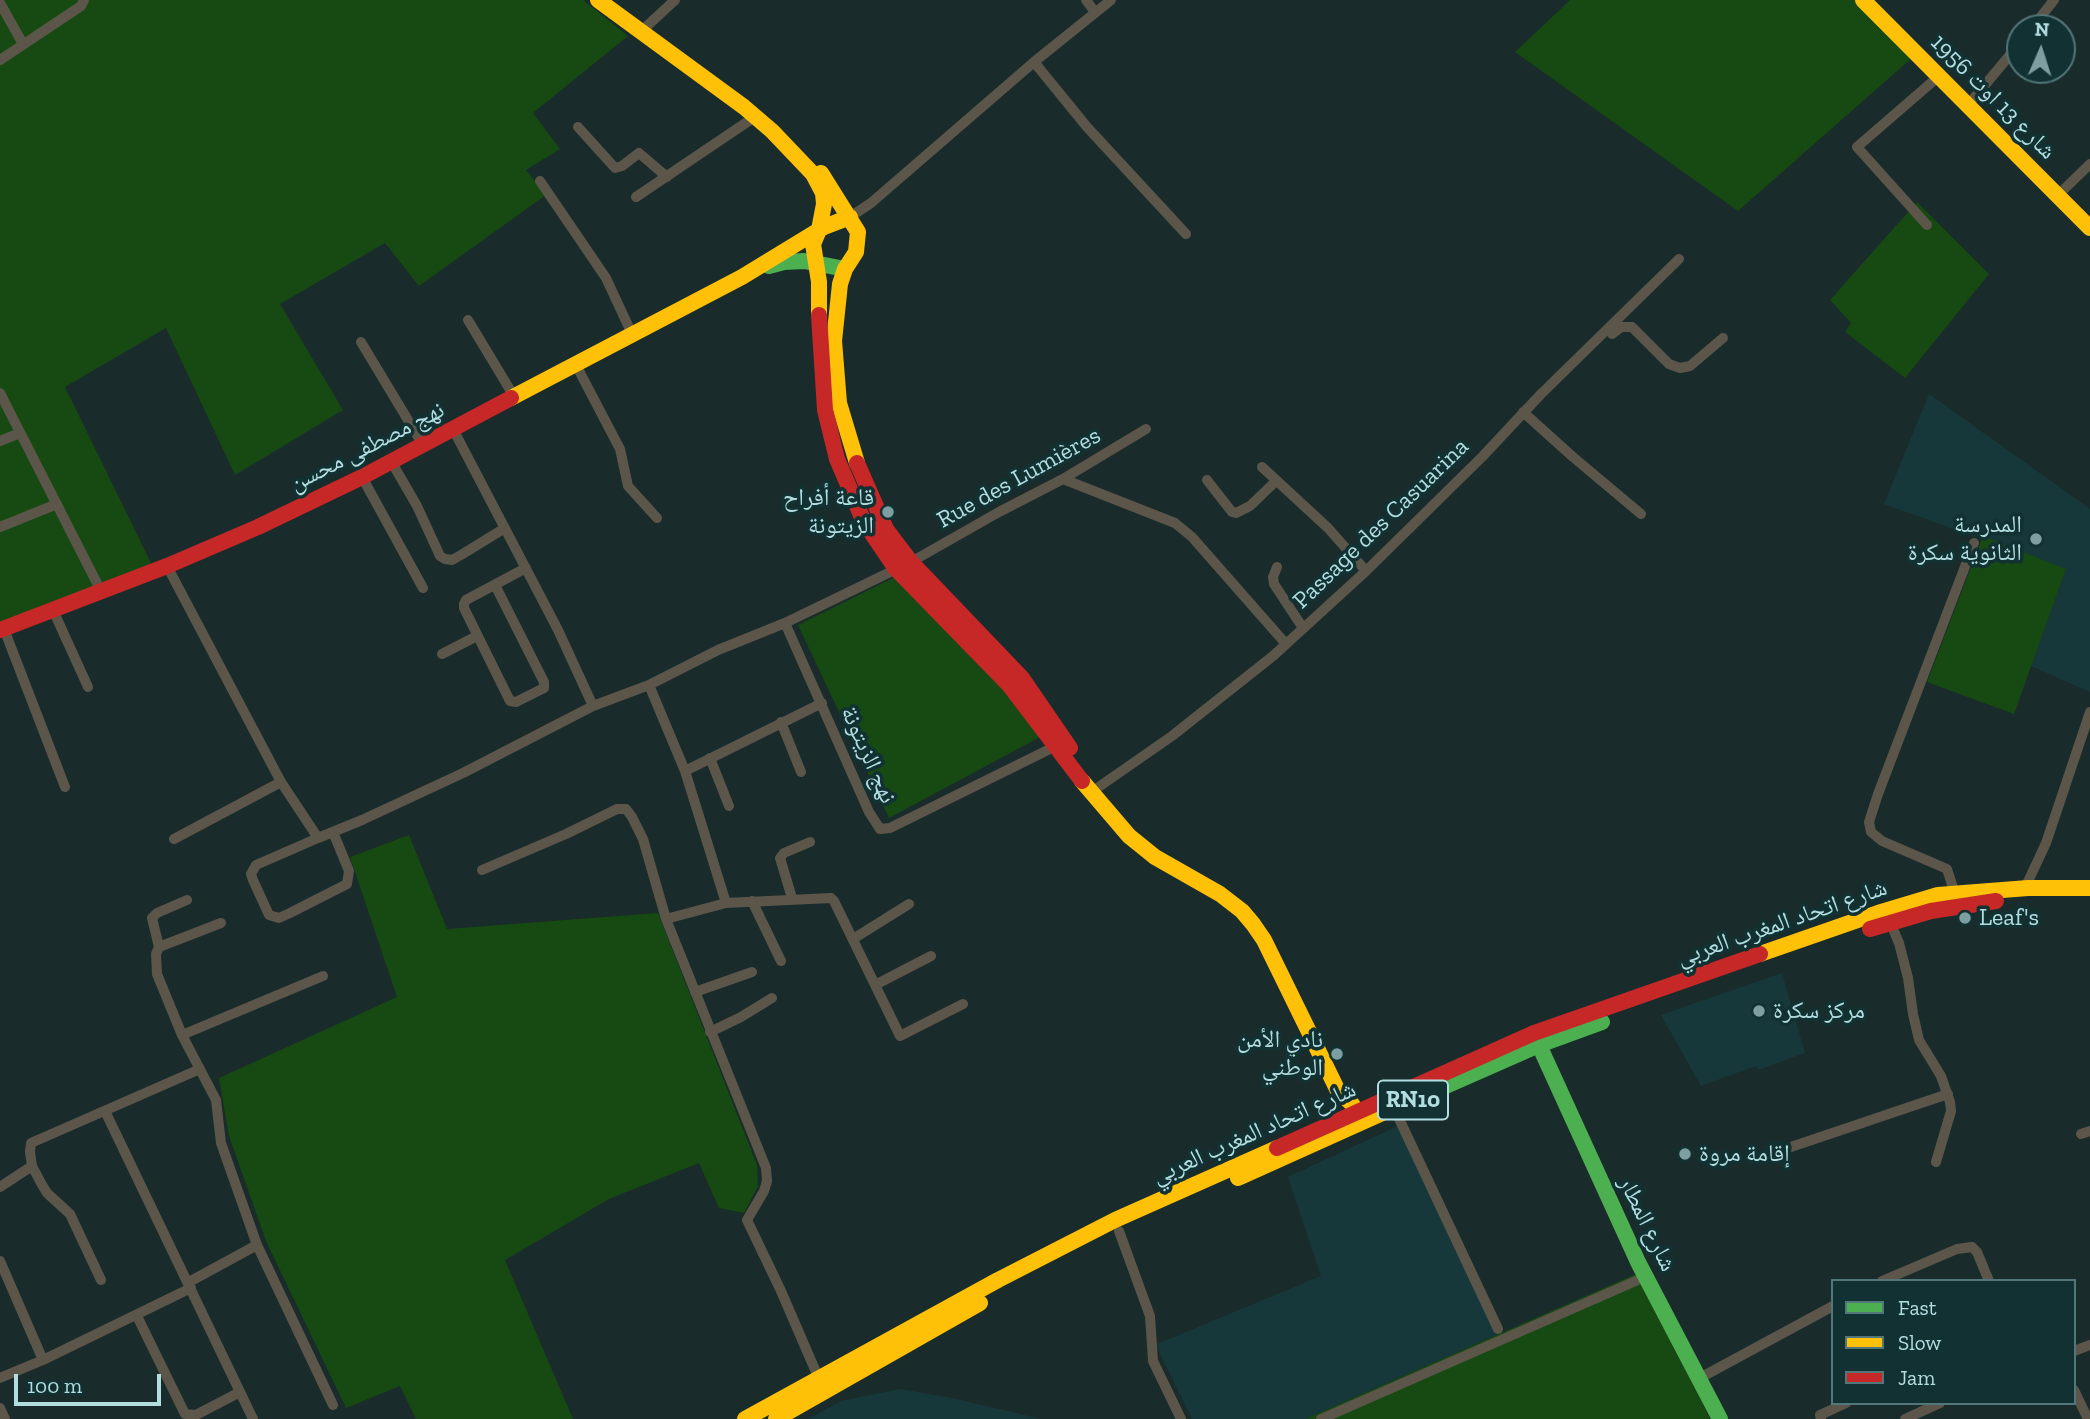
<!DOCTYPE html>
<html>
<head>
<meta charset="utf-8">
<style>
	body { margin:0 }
	#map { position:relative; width:2090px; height:1419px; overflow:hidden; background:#1a2b2b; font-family:"Zilla Slab",serif }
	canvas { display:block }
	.legend { position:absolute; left:1831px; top:1279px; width:245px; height:126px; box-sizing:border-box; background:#123133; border:2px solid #527679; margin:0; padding:9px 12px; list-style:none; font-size:21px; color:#b3dee1 }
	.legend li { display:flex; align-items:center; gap:14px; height:35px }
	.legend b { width:35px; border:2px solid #527679 }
	.north { position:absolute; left:2006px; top:14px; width:70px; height:70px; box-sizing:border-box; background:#123133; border:2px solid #527679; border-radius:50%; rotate:3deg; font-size:19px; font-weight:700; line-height:28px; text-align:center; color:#b3dee1 }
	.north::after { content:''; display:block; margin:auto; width:24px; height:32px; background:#7d9fa1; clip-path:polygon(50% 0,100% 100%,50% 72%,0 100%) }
	.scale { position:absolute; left:14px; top:1374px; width:147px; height:32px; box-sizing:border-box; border:4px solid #b3dee1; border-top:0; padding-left:9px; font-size:21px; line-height:24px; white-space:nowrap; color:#b3dee1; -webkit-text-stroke:5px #123133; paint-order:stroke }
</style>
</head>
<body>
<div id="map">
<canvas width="2090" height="1419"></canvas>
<ul class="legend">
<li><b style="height:9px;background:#4caf50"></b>Fast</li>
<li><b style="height:9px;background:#ffc107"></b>Slow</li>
<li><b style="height:9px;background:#c62828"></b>Jam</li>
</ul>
<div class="north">N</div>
<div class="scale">100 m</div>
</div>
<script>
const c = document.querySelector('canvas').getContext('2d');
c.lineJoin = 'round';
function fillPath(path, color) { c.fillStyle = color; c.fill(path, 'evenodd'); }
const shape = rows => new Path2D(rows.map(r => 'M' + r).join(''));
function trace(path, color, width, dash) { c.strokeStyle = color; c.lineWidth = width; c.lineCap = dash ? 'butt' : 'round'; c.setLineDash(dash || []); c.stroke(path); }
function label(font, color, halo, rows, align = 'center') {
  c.font = font + ' "Zilla Slab","Noto Naskh Arabic",serif'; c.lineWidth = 7; c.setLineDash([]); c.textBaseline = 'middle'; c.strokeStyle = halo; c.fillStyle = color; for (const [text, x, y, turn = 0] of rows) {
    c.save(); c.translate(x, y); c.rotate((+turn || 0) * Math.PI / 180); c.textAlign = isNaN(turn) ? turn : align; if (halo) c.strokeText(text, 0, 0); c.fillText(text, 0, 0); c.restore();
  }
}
fillPath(shape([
	[1929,394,2090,509,2090,692,2031,666,2066,569,1884,504],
	[1782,973,1805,1053,1758,1070,1756,1066,1701,1086,1661,1015],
	[1402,1124,1503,1332,1305,1419,1192,1419,1161,1356,1157,1344,1321,1276,1288,1177],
	[901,1389,957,1399,1041,1419,808,1419,841,1401]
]), '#17383a');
fillPath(shape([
	[0,0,583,0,628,36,533,113,560,149,526,170,546,195,419,286,385,243,280,304,343,410,235,475,166,328,65,387,152,565,0,622],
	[1570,0,1856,0,1913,57,1738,211,1515,52],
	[1917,202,1989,274,1905,378,1845,332,1851,323,1830,300],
	[1983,536,2066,569,2014,714,1927,682],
	[895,577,992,673,1042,736,889,818,798,625],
	[409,835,447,929,658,913,757,1165,758,1186,744,1213,719,1208,699,1163,609,1199,505,1260,573,1419,416,1419,400,1386,346,1408,266,1241,229,1136,219,1078,397,997,350,857],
	[1638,1273,1710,1419,1305,1419]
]), '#174913');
trace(shape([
	[1086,0,1095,12],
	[0,3,23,44],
	[647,26,675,0],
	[2032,28,2054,0],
	[0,60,81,6,84,0],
	[1034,62,1087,127,1186,234],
	[1969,104,2020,43],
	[578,127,615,168,622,166,639,153,667,177],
	[540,181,606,278,632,334],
	[2058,195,2090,164],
	[636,197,756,116],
	[850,217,871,203,1034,62,1111,0],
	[1927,225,1857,147,1939,76],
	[468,320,515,398],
	[1612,334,1621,327,1632,327,1669,364,1680,368,1690,366,1723,338],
	[361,342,423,445],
	[576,365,620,449,628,486,657,518],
	[0,393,101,591],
	[1523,412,1573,457,1641,514],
	[453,429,558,630,593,706],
	[0,441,20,433],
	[391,461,417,506,440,556,445,559,452,560,461,555,505,528],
	[1262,467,1328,528,1366,571],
	[362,477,423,588],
	[1063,479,1175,523,1192,537,1286,644],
	[1207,480,1232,512,1236,513,1250,506,1276,481],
	[0,527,57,504],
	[167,566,281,782,318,838],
	[1277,567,1273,577,1274,584,1303,628],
	[495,585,544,682,544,688,516,702,510,701,464,608,464,604,466,600,526,568],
	[53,610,88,687],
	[785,623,869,812,880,829,890,828,1060,744],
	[4,629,65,787],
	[442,654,477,636],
	[649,685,685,771,726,903],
	[781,722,801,772],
	[710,758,729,806],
	[685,771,822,703],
	[1090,793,1172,736,1273,656,1366,571,1482,457,1541,394,1679,259],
	[333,832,349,871,347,884,290,913,279,918,269,915,253,880,251,874,256,865,318,838,362,820,463,773,593,706,649,685,718,650,785,623,911,562,999,512,1063,479,1146,429],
	[174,839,281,782],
	[482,870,566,834,617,809,626,809,632,817,643,839,666,919,766,1168,767,1181,764,1191,747,1220,781,1291,819,1379],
	[2025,888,2046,843,2090,712],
	[1956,897,1947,869,1882,841,1871,832,1869,822,1878,794,1974,543],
	[792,898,780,858,784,853,810,842],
	[187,900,157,913,152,918,159,947,156,954,157,974,182,1035,216,1100,221,1143,257,1245,333,1405],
	[752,901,781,961],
	[666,919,726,903,831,898,834,901,900,1036,963,1004],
	[1890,922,1899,943,1908,978,1913,1014,1919,1040,1941,1076,1950,1102,1951,1111,1936,1162],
	[853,939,909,904],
	[159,947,221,923],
	[875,985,931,956],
	[695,992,752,972],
	[710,1032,741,1017,772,998],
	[182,1035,323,976],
	[1394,1108,1498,1329],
	[105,1111,253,1419],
	[2081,1134,2090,1131],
	[1785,1149,1948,1094],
	[0,1187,32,1166],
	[1119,1231,1150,1316,1153,1361,1181,1419],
	[0,1261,43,1360],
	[101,1280,70,1214,47,1193,41,1183,32,1166,30,1152,31,1143,200,1069],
	[1882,1281,1957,1249,1972,1247,1977,1252,1989,1281],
	[189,1282,257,1245],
	[137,1316,185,1414,196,1415,240,1392],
	[2074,1351,2090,1345],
	[0,1378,43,1360,191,1288],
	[1698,1379,1833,1306],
	[2074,1390,2088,1419],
	[0,1408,5,1419],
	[1321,1419,1647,1276],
	[1821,1419,1820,1415,1846,1403],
	[1905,1419,1940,1403]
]), '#5b5649', 10);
trace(shape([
	[769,266,784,262,804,261,845,269],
	[1539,1045,1638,1262,1720,1419],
	[1430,1093,1539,1045,1602,1022]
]), '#4caf50', 16);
trace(shape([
	[598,0,744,107,772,131,813,174,823,193,824,204,819,230,813,244,819,282,819,315],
	[1863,0,2090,228],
	[821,173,858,232,856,252,845,269,840,284,834,341,839,403,857,463],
	[511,398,742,277,824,227,850,217],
	[1082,781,1129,836,1155,857,1220,894,1242,911,1253,924,1264,940,1338,1091,1352,1104,1363,1121],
	[1760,954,1878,913,1938,895,2028,888,2090,888],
	[1238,1178,1398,1106],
	[745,1419,998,1280,1115,1220,1277,1148],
	[776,1419,980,1303]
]), '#ffc107', 16);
trace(shape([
	[819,315,825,410,837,459,864,522,896,569,1009,685,1082,781],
	[857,463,886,529,911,562,1022,678,1070,748],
	[0,630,167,566,258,527,362,477,511,398],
	[1870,929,1931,911,1996,901],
	[1277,1148,1534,1033,1760,954]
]), '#c62828', 16);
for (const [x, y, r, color] of [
	[888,512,7,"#7d9fa1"],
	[2036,539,7,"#7d9fa1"],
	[1965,918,7,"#7d9fa1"],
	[1759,1011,7,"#7d9fa1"],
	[1337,1054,7,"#7d9fa1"],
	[1685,1154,7,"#7d9fa1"]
]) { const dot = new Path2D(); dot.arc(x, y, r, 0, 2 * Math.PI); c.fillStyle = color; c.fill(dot); trace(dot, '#123133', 2.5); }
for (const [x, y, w] of [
	[1413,1100,70]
]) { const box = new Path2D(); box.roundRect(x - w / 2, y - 19.5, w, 39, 5); c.fillStyle = '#123133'; c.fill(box); trace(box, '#b3dee1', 2); }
label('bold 23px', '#b3dee1', null, [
	["RN10",1413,1100]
]);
label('24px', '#b3dee1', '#123133', [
	["شارع 13 اوت 1956",1993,97,45],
	["نهج مصطفى محسن",367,447,-27],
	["Rue des Lumières",1019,478,-29],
	["Passage des Casuarina",1381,524,-44],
	["نهج الزيتونة",868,755,66],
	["شارع اتحاد المغرب العربي",1782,923,-19],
	["شارع اتحاد المغرب العربي",1254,1133,-24],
	["شارع المطار",1647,1224,64]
]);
label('24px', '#b3dee1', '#123133', [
	["قاعة أفراح",874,498],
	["الزيتونة",874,526],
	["المدرسة",2022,525],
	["الثانوية سكرة",2022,553],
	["Leaf's",1979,918,"left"],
	["مركز سكرة",1773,1011,"left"],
	["نادي الأمن",1323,1040],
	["الوطني",1323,1068],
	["إقامة مروة",1699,1154,"left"]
], 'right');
</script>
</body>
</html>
